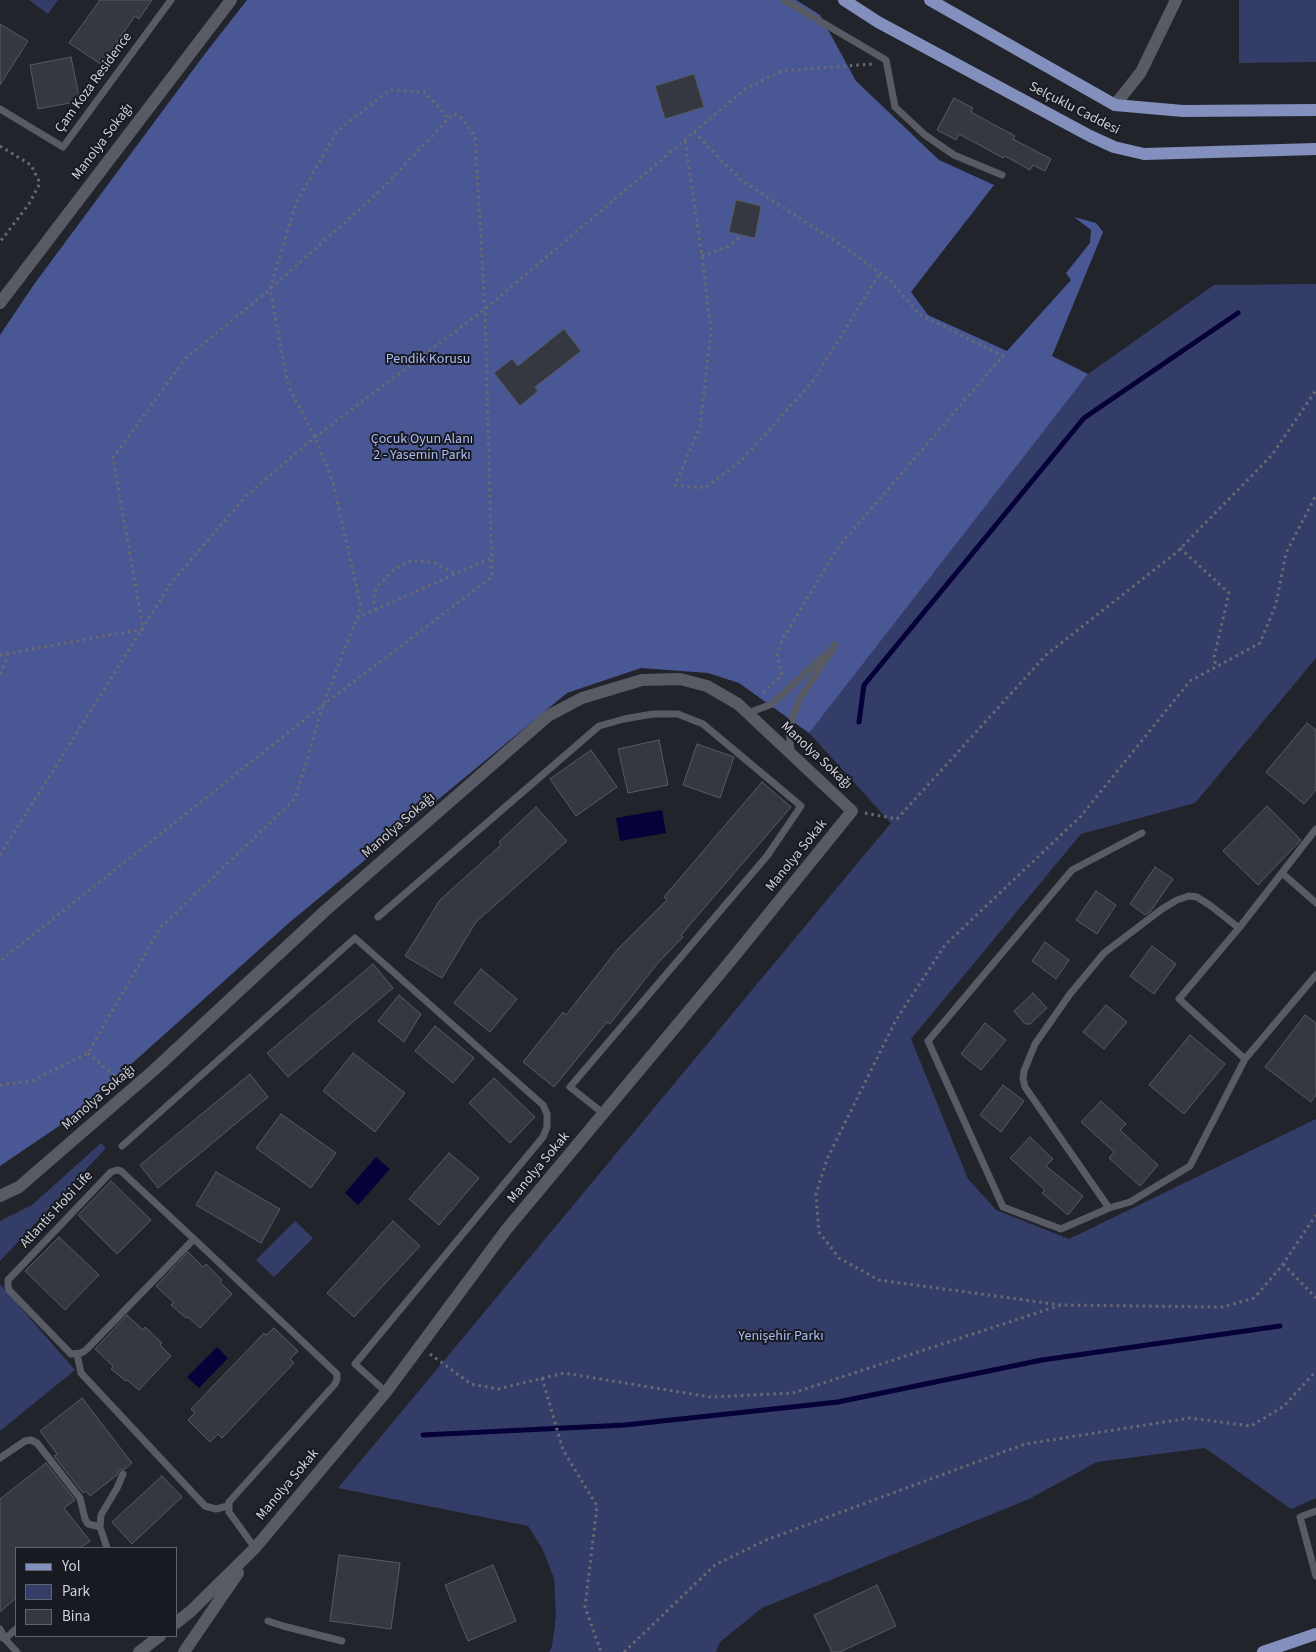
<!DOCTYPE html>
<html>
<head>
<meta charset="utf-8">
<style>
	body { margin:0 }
	#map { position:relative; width:1316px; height:1652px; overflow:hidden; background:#22242c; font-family:"Source Sans 3",sans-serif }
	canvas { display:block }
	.legend { position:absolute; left:15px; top:1547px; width:162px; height:90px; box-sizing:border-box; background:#181a22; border:1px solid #62646b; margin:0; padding:6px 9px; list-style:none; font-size:15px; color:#d1d2d8 }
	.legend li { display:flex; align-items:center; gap:10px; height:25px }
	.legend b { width:25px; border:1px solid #62646b }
</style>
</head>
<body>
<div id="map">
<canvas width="1316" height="1652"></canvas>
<ul class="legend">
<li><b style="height:6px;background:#838fbc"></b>Yol</li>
<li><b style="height:14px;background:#343d68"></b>Park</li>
<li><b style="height:14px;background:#353840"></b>Bina</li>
</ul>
</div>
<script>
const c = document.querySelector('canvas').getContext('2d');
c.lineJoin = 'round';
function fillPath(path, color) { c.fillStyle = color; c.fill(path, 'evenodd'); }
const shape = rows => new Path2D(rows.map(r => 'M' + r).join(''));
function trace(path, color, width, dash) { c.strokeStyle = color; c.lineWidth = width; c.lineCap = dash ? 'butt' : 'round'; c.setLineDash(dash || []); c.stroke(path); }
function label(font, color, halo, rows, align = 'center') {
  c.font = font + ' "Source Sans 3",sans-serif'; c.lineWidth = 4; c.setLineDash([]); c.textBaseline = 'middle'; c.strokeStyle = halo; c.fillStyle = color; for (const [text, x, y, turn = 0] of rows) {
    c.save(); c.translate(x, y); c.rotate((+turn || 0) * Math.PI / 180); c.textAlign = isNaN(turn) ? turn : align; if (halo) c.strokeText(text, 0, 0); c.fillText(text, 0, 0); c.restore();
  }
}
fillPath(shape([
	[29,0,58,0,48,14],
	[1239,0,1316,0,1316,62,1239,63],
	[1316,284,1316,658,1195,803,1081,834,911,1039,968,1179,996,1210,1069,1239,1316,1119,1316,1498,1291,1509,1205,1448,1097,1462,1029,1499,762,1608,720,1642,716,1652,549,1652,552,1647,556,1616,554,1578,542,1548,528,1526,338,1488,891,823,809,733,864,658,1088,374,1214,285],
	[101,1143,106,1148,0,1261,0,1221,32,1205],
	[295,1221,313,1238,274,1277,256,1260],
	[0,1284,75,1370,0,1431]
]), '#343d68');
fillPath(shape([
	[247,0,796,0,820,15,856,81,939,160,994,185,911,292,928,315,1007,351,1071,280,1066,273,1090,243,1091,230,1074,217,1096,223,1103,232,1052,356,1088,374,809,733,739,683,708,673,641,668,567,693,290,922,71,1118,0,1166,0,335,35,283,204,55]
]), '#495794');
fillPath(shape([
	[662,810,666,833,620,841,616,818],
	[376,1157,390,1169,358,1205,345,1193],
	[217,1347,228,1358,199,1388,187,1377]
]), '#060138');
trace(shape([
	[859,722,864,685,1084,418,1238,313],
	[423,1435,625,1425,838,1402,1042,1360,1280,1326]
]), '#060138', 5);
const building = shape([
	[100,0,152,0,139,19,135,16,110,52,114,55,105,67,69,43,100,0],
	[0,24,28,41,0,85,0,24],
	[71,57,80,101,38,109,30,65,71,57],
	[694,74,704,107,665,119,655,86,694,74],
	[954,98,973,108,971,112,1015,136,1013,139,1051,159,1045,171,1033,165,1030,170,1005,156,1003,158,959,134,956,140,937,130,954,98],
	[736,200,761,206,755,238,729,232,736,200],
	[564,329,581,351,535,387,538,391,520,406,494,373,512,359,518,366,564,329],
	[1307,723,1316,730,1316,790,1304,804,1266,772,1307,723],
	[659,740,668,785,628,793,618,749,659,740],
	[697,744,734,757,720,798,683,785,697,744],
	[591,750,617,787,576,816,550,779,591,750],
	[762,782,791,807,681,935,683,937,657,964,610,1024,607,1022,554,1087,523,1062,563,1012,566,1015,617,950,667,900,664,897,762,782],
	[1267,806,1301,840,1258,885,1223,851,1267,806],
	[536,807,567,841,476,922,442,978,405,956,440,900,501,845,499,842,536,807],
	[1155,867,1173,879,1150,912,1145,915,1130,904,1155,867],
	[1096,891,1116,905,1097,934,1076,920,1096,891],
	[1045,942,1069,960,1056,979,1032,961,1045,942],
	[1152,946,1176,964,1154,994,1130,976,1152,946],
	[373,964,393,988,288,1077,267,1053,373,964],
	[481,969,517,999,490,1032,454,1003,481,969],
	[1033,993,1047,1008,1030,1024,1025,1024,1014,1011,1033,993],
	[399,995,421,1014,404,1042,378,1021,399,995],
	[1106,1005,1127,1022,1104,1049,1083,1032,1106,1005],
	[1305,1015,1316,1023,1316,1095,1311,1102,1265,1067,1305,1015],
	[985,1023,1006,1040,981,1070,961,1054,985,1023],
	[435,1026,474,1058,453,1083,415,1051,435,1026],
	[1190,1035,1225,1064,1184,1114,1149,1085,1190,1035],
	[353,1053,405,1093,375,1132,323,1091,353,1053],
	[250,1074,268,1097,158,1188,140,1165,250,1074],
	[494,1078,535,1117,510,1143,469,1103,494,1078],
	[1003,1085,1024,1101,1001,1132,980,1115,1003,1085],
	[1101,1101,1126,1124,1120,1130,1158,1165,1140,1186,1109,1158,1114,1152,1081,1122,1101,1101],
	[281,1114,336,1153,311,1188,256,1148,281,1114],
	[1030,1137,1053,1159,1046,1166,1083,1196,1068,1215,1042,1193,1045,1190,1010,1158,1030,1137],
	[449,1153,479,1178,439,1225,409,1199,449,1153],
	[216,1172,280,1209,261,1243,196,1205,216,1172],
	[111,1181,151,1220,117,1254,78,1215,111,1181],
	[393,1221,420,1246,354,1317,327,1293,393,1221],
	[59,1237,99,1275,65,1310,25,1271,59,1237],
	[188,1252,203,1267,206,1264,222,1280,220,1282,232,1294,200,1328,188,1317,186,1318,171,1305,174,1303,156,1286,188,1252],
	[127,1315,143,1330,145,1327,162,1343,160,1345,171,1356,139,1390,127,1380,126,1381,111,1369,113,1366,95,1349,127,1315],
	[274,1328,298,1351,290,1359,294,1363,222,1438,218,1434,210,1442,188,1420,195,1413,191,1409,264,1333,266,1335,274,1328],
	[82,1398,132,1463,125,1469,119,1470,117,1475,90,1496,86,1491,83,1493,54,1456,57,1454,40,1431,82,1398],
	[46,1463,75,1500,64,1508,90,1541,80,1548,16,1548,16,1598,0,1612,0,1499,46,1463],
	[162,1476,182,1497,132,1544,112,1522,162,1476],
	[339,1555,400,1563,391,1629,330,1621,339,1555],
	[493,1565,516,1621,468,1641,445,1585,493,1565],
	[877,1585,896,1626,840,1652,832,1652,814,1615,877,1585]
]);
fillPath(building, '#353840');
trace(building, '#575a63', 1);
trace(shape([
	[694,132,740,179,851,252,891,281,919,314,1003,356,839,546,782,640,777,655,782,675,761,695],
	[685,141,702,256,711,331,700,427,675,485,705,488,740,462,813,381,880,273],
	[0,146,31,165,40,183,29,204,0,242],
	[702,256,729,246,742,235],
	[1180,548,1229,593,1214,657,1216,667],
	[376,610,373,600,377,587,394,569,413,560,435,563,455,574],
	[357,618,491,558],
	[0,655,143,629,113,458,185,359,270,289,381,190,453,114,462,118,475,136,485,309,492,577,323,705,0,961],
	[0,674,8,655],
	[865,813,897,819,1046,655,1177,552,1272,455,1316,390],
	[0,855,171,583,246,496,315,437,485,309,745,89,782,71,872,64],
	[88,1053,121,1082],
	[0,1085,32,1081,88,1053,161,927,295,799,323,705,361,607,333,482,315,437,288,385,270,289,296,203,337,131,389,90,425,92,449,119],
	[1283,1264,1316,1298],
	[1061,1305,879,1280,839,1258,819,1232,816,1194,827,1159,896,1020,945,945,1081,816,1190,681,1260,643,1276,604,1286,553,1316,495],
	[430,1354,471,1384,498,1389,564,1373,710,1397,793,1393,1061,1305,1223,1307,1254,1298,1281,1267,1316,1215],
	[542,1378,563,1450,597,1506,585,1607,601,1652],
	[624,1652,715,1565,766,1540,1025,1444,1190,1418,1251,1426,1284,1406,1316,1371]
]), '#696a71', 3, [2.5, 4]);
trace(shape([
	[784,0,886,60,895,107,925,135,954,155,1002,175],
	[0,109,63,147,171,0],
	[748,713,772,704,826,654],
	[791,752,789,728,799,700,835,645],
	[1142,833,1072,870,928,1041,1003,1207,1061,1229,1109,1208,1130,1202,1190,1166,1245,1059,1179,999,1239,928,1316,829],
	[1282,873,1316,903],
	[378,917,599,726,624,719,653,714,678,714,703,724,801,806,767,856,570,1087,604,1114],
	[1245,1059,1316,975],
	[122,1146,355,938,543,1105,547,1114,547,1127,543,1137,355,1364,386,1392],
	[1109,1208,1025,1087,1023,1079,1024,1071,1035,1044,1070,994,1104,953,1162,909,1177,900,1189,896,1197,897,1211,906,1239,928],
	[194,1239,86,1350,81,1353,71,1354,9,1290,8,1286,8,1280,111,1172,117,1170,121,1171,194,1239,337,1374,337,1379,335,1384,229,1502,229,1512,255,1548],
	[77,1354,81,1373,205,1506,216,1509,228,1506],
	[0,1458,25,1441,31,1440,37,1443,80,1498,85,1519,88,1524,100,1527],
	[1316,1511,1300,1517,1316,1576],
	[107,1548,100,1527,101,1515,117,1488,123,1474],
	[268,1621,283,1626,342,1641],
	[0,1629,5,1639,16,1629],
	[1,1637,5,1639,17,1652]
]), '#585b64', 7);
trace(shape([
	[1115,105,1141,72,1176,0],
	[0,303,231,0],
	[0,1196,19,1187,154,1070,326,910,548,716,582,698,642,680,680,679,707,686,738,704,852,811,728,964,506,1230,386,1392,255,1548,191,1611,176,1623],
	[139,1652,160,1636],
	[184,1652,238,1573]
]), '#585b64', 12);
trace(shape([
	[844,0,878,22,1090,136,1114,147,1144,154,1316,149],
	[930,0,1115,105,1183,111,1316,110],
	[1263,1652,1316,1634]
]), '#838fbc', 12);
label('14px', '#d1d2d8', '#181a22', [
	["Çam Koza Residence",94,83,-54],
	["Selçuklu Caddesi",1074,109,27],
	["Manolya Sokağı",103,142,-53],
	["Manolya Sokağı",816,756,43],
	["Manolya Sokağı",399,826,-41],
	["Manolya Sokak",797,856,-51],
	["Manolya Sokağı",99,1098,-41],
	["Manolya Sokak",539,1168,-50],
	["Atlantis Hobi Life",57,1210,-47],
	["Manolya Sokak",288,1485,-50]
]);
label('14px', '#adbbf1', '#181a22', [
	["Pendik Korusu",428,360],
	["Çocuk Oyun Alanı",422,440],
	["2 - Yasemin Parkı",422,456],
	["Yenişehir Parkı",781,1337]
]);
</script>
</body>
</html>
